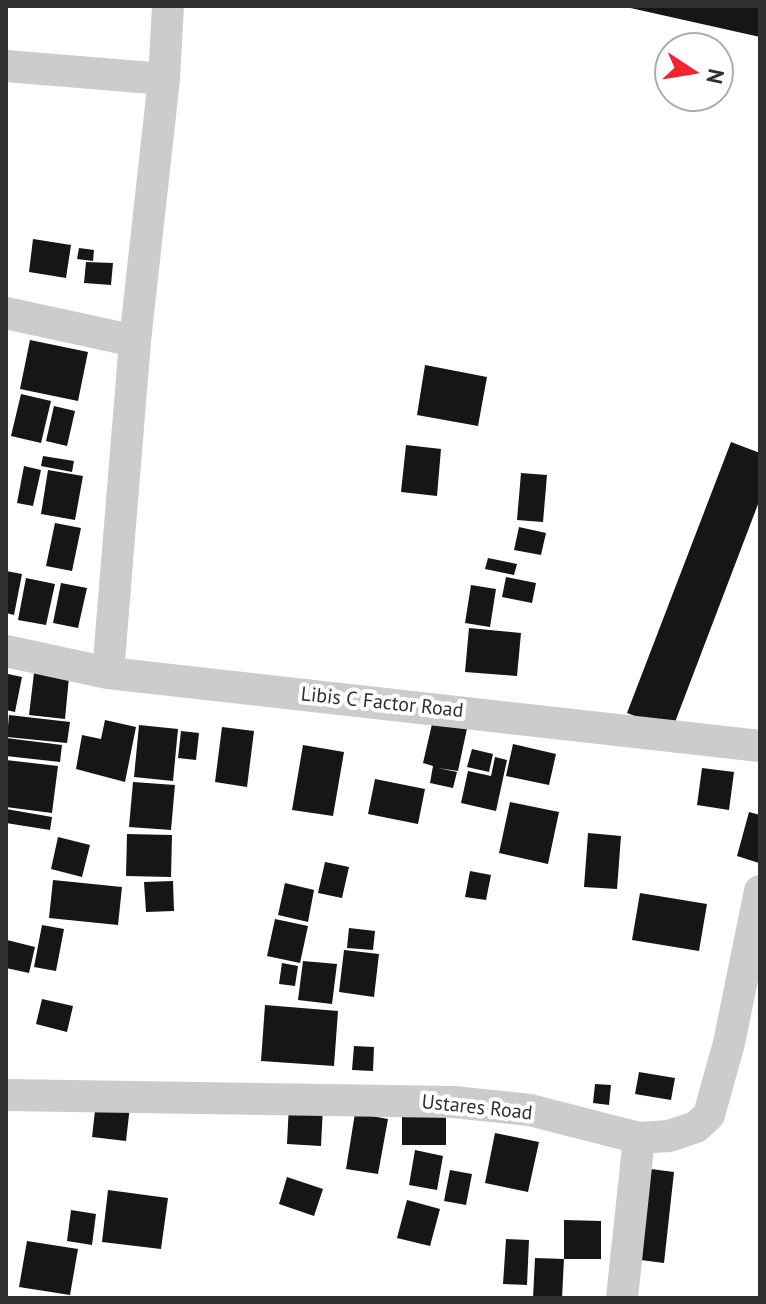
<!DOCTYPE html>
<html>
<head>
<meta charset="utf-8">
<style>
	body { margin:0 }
	#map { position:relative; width:766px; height:1304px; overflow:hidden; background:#fff; font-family:"PT Sans",sans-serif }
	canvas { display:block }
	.frame { position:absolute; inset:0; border:8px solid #2f2f2f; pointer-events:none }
	.north { position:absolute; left:654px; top:32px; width:80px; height:80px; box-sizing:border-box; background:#fff; border:2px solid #acacac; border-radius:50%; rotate:102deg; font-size:22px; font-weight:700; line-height:32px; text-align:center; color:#2f2f2f }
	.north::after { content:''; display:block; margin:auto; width:28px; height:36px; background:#f52230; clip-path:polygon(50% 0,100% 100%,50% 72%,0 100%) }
</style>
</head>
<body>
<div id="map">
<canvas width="766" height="1304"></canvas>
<div class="frame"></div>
<div class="north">N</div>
</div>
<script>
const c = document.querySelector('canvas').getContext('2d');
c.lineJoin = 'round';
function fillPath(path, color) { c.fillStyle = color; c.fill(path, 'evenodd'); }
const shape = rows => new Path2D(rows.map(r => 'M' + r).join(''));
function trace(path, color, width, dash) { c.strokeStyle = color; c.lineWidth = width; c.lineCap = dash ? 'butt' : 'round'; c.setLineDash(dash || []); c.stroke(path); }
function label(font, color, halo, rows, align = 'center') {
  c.font = font + ' "PT Sans",sans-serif'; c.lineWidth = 8; c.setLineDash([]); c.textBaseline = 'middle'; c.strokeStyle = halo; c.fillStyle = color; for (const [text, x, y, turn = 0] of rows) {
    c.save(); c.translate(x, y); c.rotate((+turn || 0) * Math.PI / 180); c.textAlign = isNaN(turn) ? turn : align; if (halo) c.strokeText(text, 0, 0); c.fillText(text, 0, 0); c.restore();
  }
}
fillPath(shape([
	[626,6,760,6,760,37,626,7],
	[33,239,71,245,66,278,29,272],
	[79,248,94,250,93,261,77,259],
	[86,262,113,263,111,285,84,283],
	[30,340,88,352,78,401,20,389],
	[425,365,487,377,478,426,417,415],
	[21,394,51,401,41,443,11,436],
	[54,406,75,411,67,446,46,441],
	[731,442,760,453,760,499,672,730,627,713],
	[406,445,441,449,437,496,401,492],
	[43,456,74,461,72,472,41,466],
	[24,466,41,470,33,506,17,503],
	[48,470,83,476,75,520,41,514],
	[521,473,547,475,543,522,517,520],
	[55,523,81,528,72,571,46,566],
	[519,527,546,533,541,555,514,550],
	[488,558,517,564,514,575,485,569],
	[6,571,22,574,14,615,6,613],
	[506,577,536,583,532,603,502,597],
	[26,578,55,584,46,625,18,620],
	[61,583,87,588,78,628,53,623],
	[471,585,496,589,490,627,465,623],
	[469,628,521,633,517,676,465,672],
	[34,673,69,677,65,719,29,715],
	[8,674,22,677,15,712,6,710],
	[435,711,469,719,458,771,438,768,457,772,453,788,430,783,433,766,423,763],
	[9,715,70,722,67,743,7,737],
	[105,720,136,727,125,782,76,769,82,735,101,739],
	[139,725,178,729,173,781,134,777],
	[222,727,254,731,247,787,215,782],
	[181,731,199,733,196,760,178,758],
	[6,738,62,745,60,762,6,756],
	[513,744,556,754,549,785,506,776],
	[303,745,344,752,333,816,292,810],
	[472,749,493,754,489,772,467,767],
	[495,757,507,760,496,811,461,803,468,771,491,776],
	[6,760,58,766,52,813,6,807],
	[702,768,734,772,729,810,697,805],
	[375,779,425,789,418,824,368,814],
	[133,782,175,785,171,830,129,827],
	[510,802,559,812,548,864,499,853],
	[6,809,52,817,50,830,6,823],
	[749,812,760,815,759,863,737,856],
	[588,833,621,836,617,889,584,887],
	[127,834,172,835,171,877,126,876],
	[58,837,90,845,82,877,51,869],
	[325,862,349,867,342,898,318,893],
	[470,871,491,875,486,900,465,897],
	[53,880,122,887,118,925,49,918],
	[173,881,174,911,146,912,144,882],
	[285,883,314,890,308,922,278,915],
	[640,893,707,904,699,951,632,940],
	[275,919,308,926,300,963,267,956],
	[42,925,64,929,56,971,34,967],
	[349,928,375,931,373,950,347,948],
	[7,940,35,947,29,973,6,968],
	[344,950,379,954,374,997,339,992],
	[303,961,337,964,332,1004,298,1000],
	[282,963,298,966,295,986,279,984],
	[42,999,73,1006,67,1032,36,1024],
	[265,1005,338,1011,334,1066,261,1061],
	[354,1046,374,1047,373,1071,352,1070],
	[639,1072,675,1078,671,1100,635,1094],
	[595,1084,611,1085,609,1105,593,1103],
	[96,1102,130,1106,126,1141,92,1137],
	[289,1104,323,1106,321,1146,287,1144],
	[446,1105,446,1145,402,1145,402,1106],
	[355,1113,388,1119,378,1174,346,1169],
	[495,1133,539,1142,528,1192,485,1183],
	[415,1150,443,1156,437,1190,409,1185],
	[643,1168,674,1172,664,1263,633,1259],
	[450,1170,472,1174,466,1205,444,1201],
	[287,1177,323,1189,314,1216,279,1204],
	[108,1190,168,1198,161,1249,102,1242],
	[407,1200,440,1209,430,1246,397,1238],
	[71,1210,96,1214,92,1245,67,1241],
	[564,1220,601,1221,601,1259,564,1259],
	[506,1239,529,1240,527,1285,503,1284],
	[27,1241,78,1249,70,1295,19,1287],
	[535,1258,564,1259,562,1298,533,1298]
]), '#161616');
trace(shape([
	[6,66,164,79],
	[6,313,135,341],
	[6,651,108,673,760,746],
	[108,673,135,341,164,79,168,6],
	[6,1095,454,1102,530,1110,639,1138,669,1136,696,1127,709,1115,729,1043,760,891],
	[622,1298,639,1138]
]), '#ccc', 32);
label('20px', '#2f2f2f', '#fff', [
	["Libis C Factor Road",382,703,6],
	["Ustares Road",477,1108,6]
]);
</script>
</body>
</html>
